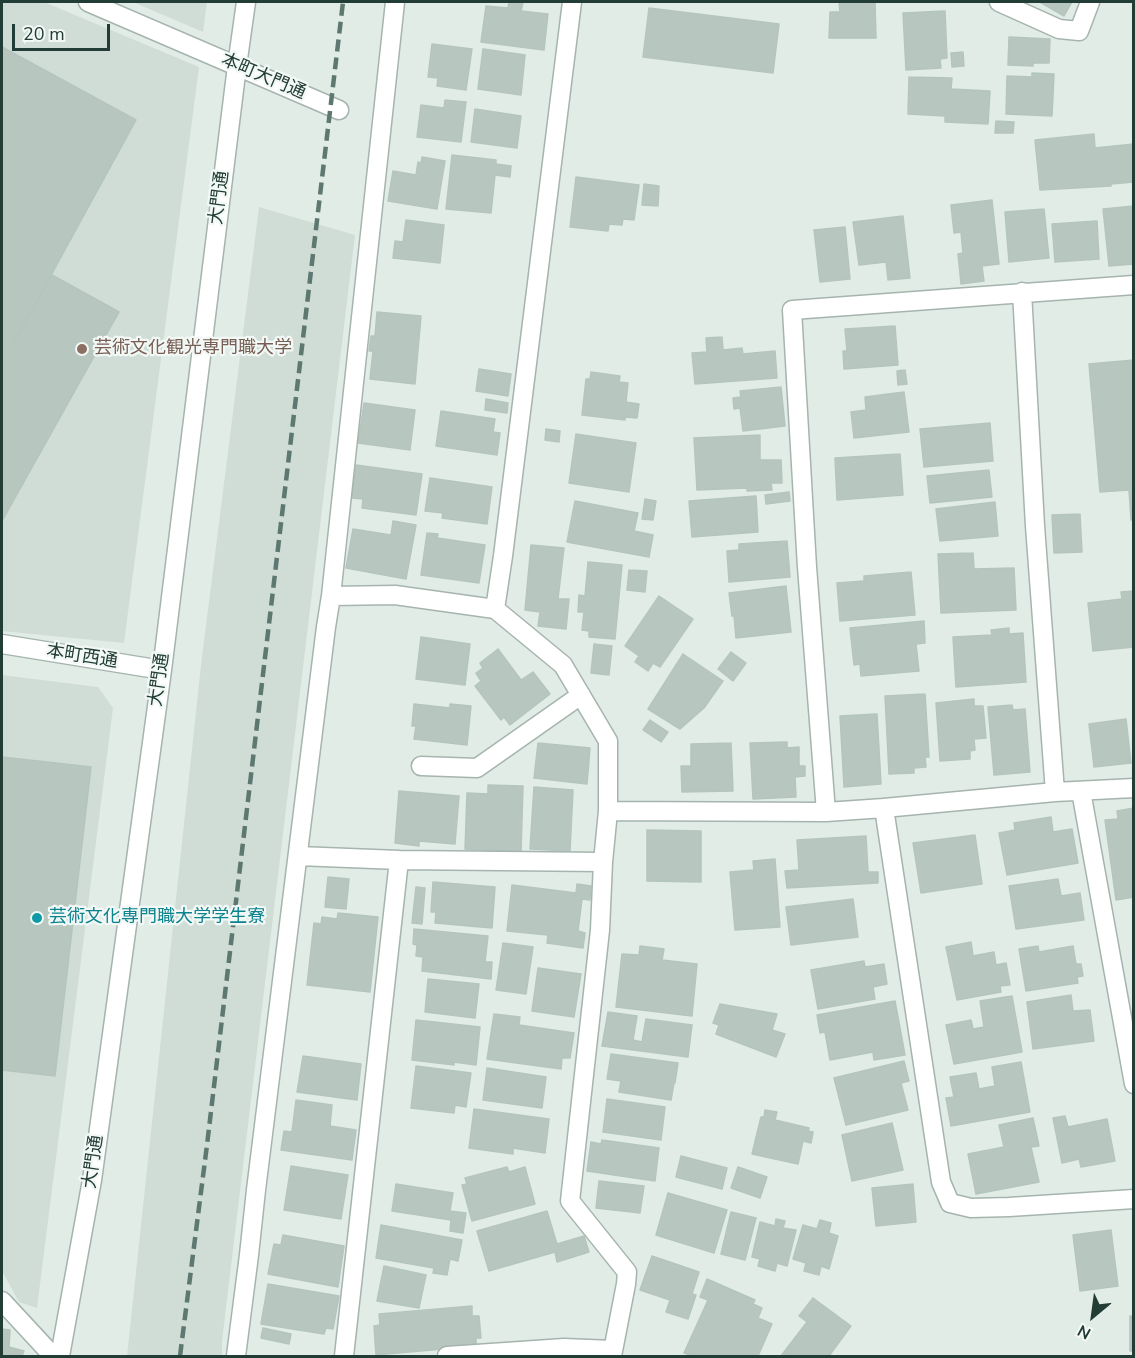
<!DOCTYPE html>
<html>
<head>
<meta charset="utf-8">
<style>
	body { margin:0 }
	#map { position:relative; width:1135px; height:1358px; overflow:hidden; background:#e2ece7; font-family:"Nunito Sans",sans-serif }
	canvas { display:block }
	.frame { position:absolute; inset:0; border:3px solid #223d35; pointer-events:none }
	.north { position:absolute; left:1063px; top:1286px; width:60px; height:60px; -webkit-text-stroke:4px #f2f8f5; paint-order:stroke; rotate:209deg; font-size:16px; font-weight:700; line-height:24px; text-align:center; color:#223d35 }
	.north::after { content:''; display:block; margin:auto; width:21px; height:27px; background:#223d35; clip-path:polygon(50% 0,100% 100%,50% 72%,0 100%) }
	.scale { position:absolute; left:12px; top:24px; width:98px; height:27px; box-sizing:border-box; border:3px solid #223d35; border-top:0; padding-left:8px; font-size:18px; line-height:21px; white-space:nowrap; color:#223d35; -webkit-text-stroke:4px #f2f8f5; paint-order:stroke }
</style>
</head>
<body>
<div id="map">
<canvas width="1135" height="1358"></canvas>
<div class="frame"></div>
<div class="north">N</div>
<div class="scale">20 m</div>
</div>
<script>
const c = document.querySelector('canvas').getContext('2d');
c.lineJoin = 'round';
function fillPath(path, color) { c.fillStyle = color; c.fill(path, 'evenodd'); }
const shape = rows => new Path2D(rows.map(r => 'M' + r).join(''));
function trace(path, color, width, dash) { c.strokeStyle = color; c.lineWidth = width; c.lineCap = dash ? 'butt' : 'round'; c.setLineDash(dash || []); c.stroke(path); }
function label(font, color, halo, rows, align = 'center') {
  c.font = font + ' "Nunito Sans","Noto Sans JP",sans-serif'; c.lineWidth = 4.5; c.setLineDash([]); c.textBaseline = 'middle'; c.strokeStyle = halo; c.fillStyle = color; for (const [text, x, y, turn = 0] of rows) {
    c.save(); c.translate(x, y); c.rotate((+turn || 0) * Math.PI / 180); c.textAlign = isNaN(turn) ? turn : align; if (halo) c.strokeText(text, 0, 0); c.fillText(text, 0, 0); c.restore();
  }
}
fillPath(shape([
	[2,2,44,2,199,67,124,643,2,631],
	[133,2,207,2,203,32],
	[259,207,355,235,222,1341,222,1356,127,1356,201,665],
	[2,675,98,687,113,708,37,1308,19,1302,2,1271]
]), '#d0dcd6');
const building = shape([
	[509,2,523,2,521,11,548,14,544,50,481,42,486,6,508,8,509,2],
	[839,2,875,2,876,38,829,38,830,12,840,12,839,2],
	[1040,2,1072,2,1064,16,1040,2],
	[649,8,779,24,773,73,643,57,649,8],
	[945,11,947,58,940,59,941,68,906,70,903,13,945,11],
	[1009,37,1050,39,1049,63,1033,63,1033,66,1008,65,1009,37],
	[432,44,472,49,466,90,437,86,438,78,428,77,432,44],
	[2,47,136,120,10,350,2,345,2,47],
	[483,49,525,55,521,95,478,89,483,49],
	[963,52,964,66,952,67,951,53,963,52],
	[1032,73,1054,74,1052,116,1006,114,1007,76,1032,77,1032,73],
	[909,77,952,78,951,89,990,91,988,124,945,122,945,116,908,114,909,77],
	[445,100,466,102,461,142,417,137,421,105,444,108,445,100],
	[475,109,521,116,517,148,471,142,475,109],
	[996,121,1014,122,1013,133,995,133,996,121],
	[1094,134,1095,148,1134,144,1134,182,1111,184,1111,186,1040,190,1035,140,1094,134],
	[452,155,496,160,496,164,511,166,510,177,495,175,491,213,446,209,452,155],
	[422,157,445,161,437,209,388,201,393,171,416,175,418,162,421,163,422,157],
	[576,177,639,185,634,220,623,219,622,225,609,224,608,231,570,227,576,177],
	[644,184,659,186,658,206,642,205,644,184],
	[992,200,999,264,982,266,984,281,961,284,958,254,963,253,961,232,954,233,951,205,992,200],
	[1134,206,1134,264,1109,266,1103,209,1134,206],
	[1044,209,1049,258,1009,262,1005,212,1044,209],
	[903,216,910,278,888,280,886,262,859,265,853,222,903,216],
	[406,220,444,225,440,263,393,258,395,241,403,242,406,220],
	[1097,221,1099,259,1055,262,1052,224,1097,221],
	[845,227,850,279,820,282,814,230,845,227],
	[52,275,119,312,2,521,2,345,10,350,52,275],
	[377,312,421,316,415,384,370,379,373,351,369,351,371,336,375,336,377,312],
	[895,326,898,365,844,369,843,351,847,351,845,329,895,326],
	[722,337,723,350,742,348,743,354,775,351,777,378,695,384,692,353,707,352,706,338,722,337],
	[1134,360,1134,520,1131,520,1129,490,1100,492,1089,364,1134,360],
	[479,369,511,374,508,396,476,391,479,369],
	[905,370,907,384,898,385,897,371,905,370],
	[591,372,620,376,619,382,628,383,626,402,639,404,637,418,625,417,625,420,582,415,586,379,590,379,591,372],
	[781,387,785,426,743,431,740,408,734,409,733,398,741,397,740,391,781,387],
	[904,392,909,432,854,438,851,412,866,410,865,397,904,392],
	[486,399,508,403,507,413,485,410,486,399],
	[364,403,415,410,410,450,358,443,364,403],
	[441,411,495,419,493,432,500,433,497,455,436,446,441,411],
	[990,423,993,461,924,467,920,429,990,423],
	[546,429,560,431,559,442,545,440,546,429],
	[576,434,636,443,629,492,569,483,576,434],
	[760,435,760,460,781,460,782,483,771,483,772,490,747,491,747,488,697,490,694,438,760,435],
	[900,454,903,495,837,500,835,458,900,454],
	[356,465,422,474,416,515,362,508,363,499,352,498,356,465],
	[989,470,992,497,930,503,927,476,989,470],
	[430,478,492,487,487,524,442,518,443,513,425,511,430,478],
	[789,492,790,501,766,504,765,495,789,492],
	[756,496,758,532,692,537,689,501,756,496],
	[645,499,656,501,653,520,642,519,645,499],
	[575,501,638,513,634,531,653,535,649,557,567,542,575,501],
	[995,502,998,536,940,541,936,509,995,502],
	[1080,514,1082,552,1054,553,1052,515,1080,514],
	[393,521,416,525,406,579,346,568,353,529,391,535,393,521],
	[427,533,438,534,437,538,485,545,479,583,421,575,427,533],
	[787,541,790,577,729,582,727,551,739,550,739,544,787,541],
	[531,545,564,548,558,599,569,599,566,629,538,626,540,612,525,610,531,545],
	[973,553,974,569,1014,568,1016,610,941,613,938,554,973,553],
	[588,562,622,565,615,639,589,637,589,631,582,630,584,612,578,612,579,595,585,596,588,562],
	[629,570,647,571,645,592,627,590,629,570],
	[911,572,915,615,840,621,837,583,864,581,864,576,911,572],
	[786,586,791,632,736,638,734,616,732,616,729,593,786,586],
	[1134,591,1134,647,1093,651,1088,603,1122,599,1121,592,1134,591],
	[659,596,693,619,660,667,653,663,648,671,635,662,639,656,625,646,659,596],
	[924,621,925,643,916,644,919,671,861,676,860,664,854,665,850,628,924,621],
	[1009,628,1009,634,1023,633,1026,682,956,687,953,637,992,635,991,630,1009,628],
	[421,637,470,644,465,685,416,679,421,637],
	[594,644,612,646,609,675,591,673,594,644],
	[498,649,521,680,533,672,550,694,510,725,504,717,501,720,475,686,481,681,476,673,483,668,480,663,498,649],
	[731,652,746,663,733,681,718,669,731,652],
	[683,654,723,681,704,708,680,729,648,709,683,654],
	[925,694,929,757,925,757,926,767,914,768,914,773,889,774,885,696,925,694],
	[974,699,974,706,983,706,986,738,974,739,975,750,970,751,970,759,940,761,936,703,974,699],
	[414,704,450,708,450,704,471,706,467,745,414,739,416,726,412,726,414,704],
	[1012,705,1013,710,1025,709,1030,772,994,775,988,707,1012,705],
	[877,714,881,784,844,787,840,716,877,714],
	[1126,719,1131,763,1094,767,1089,724,1126,719],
	[650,720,668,732,661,742,643,730,650,720],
	[787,742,787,748,799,747,799,766,805,766,805,776,795,777,796,797,753,799,750,743,787,742],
	[538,743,590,748,587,784,534,778,538,743],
	[731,743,733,791,682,792,681,766,691,766,691,744,731,743],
	[2,757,91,767,55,1076,2,1070,2,757],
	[488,785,523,786,521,852,465,849,467,793,488,794,488,785],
	[534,787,573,790,570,851,530,849,534,787],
	[399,791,459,796,455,844,419,841,419,846,395,843,399,791],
	[1134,808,1134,897,1116,900,1105,820,1118,819,1117,811,1134,808],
	[1051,817,1053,832,1072,829,1078,863,1007,875,999,833,1015,830,1014,823,1051,817],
	[647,830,701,831,701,882,647,881,647,830],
	[975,835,982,884,921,893,913,843,975,835],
	[866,836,868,872,878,872,878,883,787,888,785,871,799,870,797,840,866,836],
	[775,859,780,927,735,930,730,872,754,870,753,861,775,859],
	[328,877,349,879,346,909,325,907,328,877],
	[1058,879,1061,896,1080,893,1084,920,1016,929,1009,886,1058,879],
	[433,882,495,887,492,928,435,923,436,912,431,912,433,882],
	[577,884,591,886,590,900,582,899,578,931,585,933,583,948,547,943,548,935,507,931,512,885,576,893,577,884],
	[416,887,425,888,422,924,412,923,416,887],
	[853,899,858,937,791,945,786,907,853,899],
	[338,913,378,917,370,992,307,985,314,923,321,924,322,917,337,919,338,913],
	[414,929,488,936,485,962,492,962,491,979,422,971,423,957,416,956,417,945,413,944,414,929],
	[971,942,973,956,994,952,996,965,1006,963,1010,985,1000,986,1001,992,957,1000,946,947,971,942],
	[503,943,533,947,526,994,496,990,503,943],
	[640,946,664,949,662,960,697,964,692,1016,616,1007,622,954,639,955,640,946],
	[1038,946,1039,952,1073,946,1076,964,1081,964,1083,976,1077,977,1078,983,1026,991,1019,949,1038,946],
	[864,961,865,967,884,964,887,984,873,987,875,999,818,1009,811,970,864,961],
	[538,968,581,974,574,1017,532,1011,538,968],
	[428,979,479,984,475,1018,425,1012,428,979],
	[1071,995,1073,1011,1090,1010,1094,1041,1033,1049,1027,1002,1071,995],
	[1012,996,1022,1052,954,1064,946,1025,971,1020,973,1029,984,1027,980,1001,1012,996],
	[895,1001,905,1055,874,1060,873,1052,830,1060,825,1032,820,1033,817,1015,895,1001],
	[720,1004,777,1014,772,1030,785,1034,776,1057,716,1034,719,1025,713,1023,720,1004],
	[608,1012,637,1016,633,1040,642,1042,646,1019,692,1025,688,1057,602,1046,608,1012],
	[494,1014,520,1017,519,1025,574,1033,570,1058,562,1058,561,1069,487,1059,494,1014],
	[416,1020,480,1027,476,1065,454,1062,454,1065,412,1060,416,1020],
	[611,1054,678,1063,675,1083,674,1083,671,1100,619,1092,621,1081,607,1079,611,1054],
	[303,1056,361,1064,357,1100,297,1092,303,1056],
	[904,1061,909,1081,901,1083,908,1110,846,1125,834,1078,904,1061],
	[1021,1062,1030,1112,951,1126,946,1098,954,1097,950,1077,976,1073,979,1089,995,1086,992,1067,1021,1062],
	[416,1066,471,1073,466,1107,455,1105,454,1113,411,1108,416,1066],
	[487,1068,546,1077,542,1108,483,1100,487,1068],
	[607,1099,665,1107,661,1140,603,1132,607,1099],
	[296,1100,332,1105,330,1126,356,1130,352,1160,281,1150,284,1131,292,1132,296,1100],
	[474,1109,549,1119,545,1153,513,1148,513,1154,469,1148,474,1109],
	[765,1110,777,1112,775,1120,809,1128,808,1131,813,1132,811,1143,803,1141,798,1164,752,1154,761,1117,764,1117,765,1110],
	[1065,1116,1068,1127,1107,1119,1115,1161,1081,1167,1079,1159,1062,1163,1053,1118,1065,1116],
	[1033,1118,1039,1146,1031,1147,1039,1182,976,1194,968,1154,1004,1147,999,1125,1033,1118],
	[892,1123,903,1170,852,1181,842,1135,892,1123],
	[602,1140,659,1148,655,1181,587,1171,591,1142,601,1144,602,1140],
	[681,1156,727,1168,722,1189,676,1177,681,1156],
	[291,1166,348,1175,341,1219,284,1210,291,1166],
	[507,1167,509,1172,525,1167,535,1204,472,1221,462,1185,467,1184,465,1178,507,1167],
	[738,1167,767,1177,760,1198,731,1188,738,1167],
	[599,1181,644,1186,640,1213,596,1208,599,1181],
	[396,1184,453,1193,450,1211,466,1213,463,1233,450,1231,451,1220,392,1211,396,1184],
	[913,1184,916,1222,876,1226,872,1188,913,1184],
	[668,1193,727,1210,714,1253,656,1235,668,1193],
	[547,1211,557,1244,584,1236,589,1252,557,1262,555,1252,489,1271,477,1231,547,1211],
	[731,1212,756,1218,745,1260,721,1254,731,1212],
	[776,1219,785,1221,783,1228,796,1230,787,1266,777,1263,775,1271,758,1266,760,1259,752,1257,760,1222,775,1226,776,1219],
	[820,1220,831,1223,829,1233,838,1236,829,1269,821,1266,819,1275,804,1271,806,1263,793,1259,803,1225,817,1229,820,1220],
	[381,1225,462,1240,458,1261,450,1259,447,1275,433,1273,434,1268,376,1258,381,1225],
	[1111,1230,1118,1286,1080,1291,1073,1235,1111,1230],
	[283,1235,344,1246,338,1287,268,1274,274,1244,281,1245,283,1235],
	[652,1256,699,1272,692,1294,696,1295,688,1319,666,1312,670,1300,640,1290,652,1256],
	[384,1266,426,1275,419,1308,377,1301,384,1266],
	[707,1279,755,1300,753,1304,762,1308,758,1318,772,1324,758,1356,753,1355,753,1356,693,1356,684,1353,708,1300,700,1297,707,1279],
	[268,1284,339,1296,333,1329,326,1328,324,1334,261,1324,268,1284],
	[813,1298,851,1326,829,1356,781,1356,807,1322,799,1316,813,1298],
	[472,1306,472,1316,479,1316,481,1338,476,1338,476,1346,376,1355,374,1326,380,1325,379,1314,472,1306],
	[1130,1316,1134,1316,1134,1351,1130,1351,1130,1316],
	[263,1328,291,1334,289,1344,261,1338,263,1328],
	[2,1329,10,1330,9,1347,24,1351,22,1356,2,1356,2,1329]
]);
fillPath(building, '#b7c7c0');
trace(building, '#b4c5be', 1.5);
const minor = shape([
	[999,2,1059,29,1079,31,1090,2],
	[1022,292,1035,526,1055,792],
	[331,596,395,2],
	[495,609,563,665,608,741,608,811],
	[421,766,477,768,581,695],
	[1081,791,1134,1084],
	[884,808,941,1182,950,1203,971,1208,1009,1207,1134,1199],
	[826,812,807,567,792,310,1134,285],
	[298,856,399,860,344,1356],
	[399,860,603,862],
	[2,1301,53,1356],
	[236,1356,249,1255,256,1190,326,627,331,596,395,595,495,609,503,556,572,2],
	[447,1356,564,1348,613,1350],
	[612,1356,626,1284,627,1272,570,1201,600,930,603,862,608,811,826,812,884,808,1055,792,1134,788]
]);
const tertiary = shape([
	[88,2,339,110],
	[2,644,162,670],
	[60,1356,92,1180,162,670,237,66,246,2]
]);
trace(minor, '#a5b4ae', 21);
trace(tertiary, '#a5b4ae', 21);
trace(minor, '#fff', 18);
trace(tertiary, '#fff', 18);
trace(shape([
	[180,1356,207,1145,343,2]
]), '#5d7870', 4.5, [12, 6]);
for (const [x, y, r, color] of [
	[82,349,6,"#8d6e63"],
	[37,918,6,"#0f9aa8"]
]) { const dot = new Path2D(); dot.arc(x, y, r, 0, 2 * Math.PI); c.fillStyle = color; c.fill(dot); trace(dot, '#f2f8f5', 2); }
label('18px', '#223d35', '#f2f8f5', [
	["本町大門通",263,77,23],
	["大門通",220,198,-83],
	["本町西通",82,657,9],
	["大門通",160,680,-82],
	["大門通",94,1162,-82]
]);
label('18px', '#785e54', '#f2f8f5', [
	["芸術文化観光専門職大学",94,349]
], 'left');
label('18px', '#0d838f', '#f2f8f5', [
	["芸術文化専門職大学学生寮",49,918]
], 'left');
</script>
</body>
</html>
